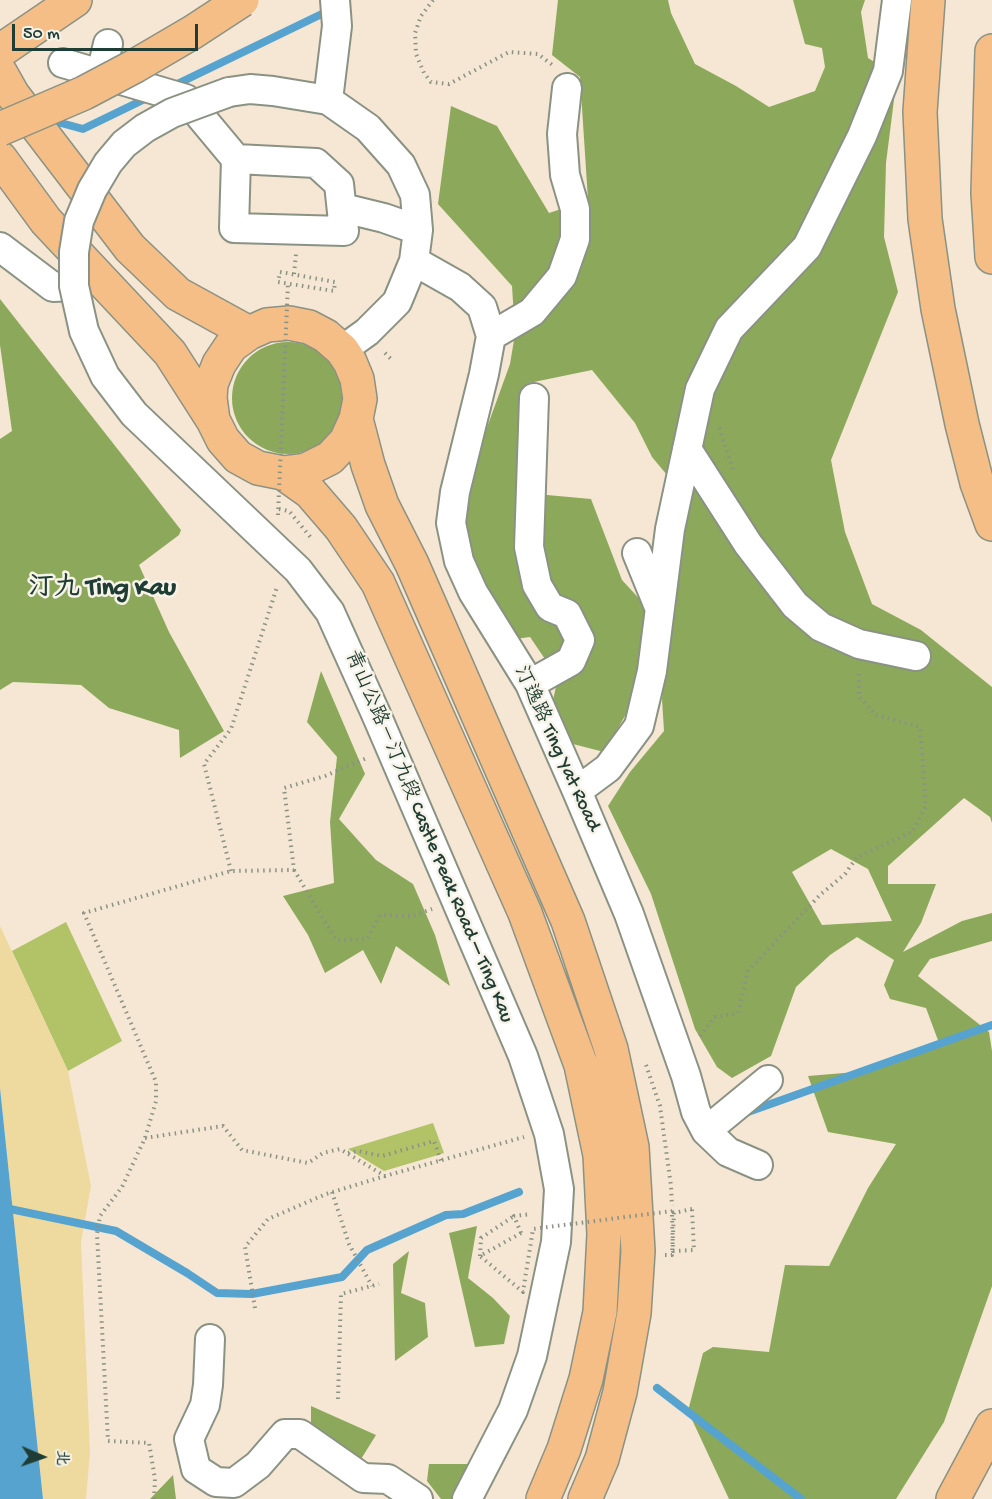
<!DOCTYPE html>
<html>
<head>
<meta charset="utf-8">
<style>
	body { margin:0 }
	#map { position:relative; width:992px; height:1499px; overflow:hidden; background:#f5e7d3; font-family:"Gochi Hand","LXGW WenKai TC",sans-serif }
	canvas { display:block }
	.north { position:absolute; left:12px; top:1427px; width:60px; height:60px; -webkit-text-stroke:4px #f7f3e8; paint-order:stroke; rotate:92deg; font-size:16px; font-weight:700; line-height:24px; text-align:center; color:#1f3d34 }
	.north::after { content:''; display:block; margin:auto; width:21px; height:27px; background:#1f3d34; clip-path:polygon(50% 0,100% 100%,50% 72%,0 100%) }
	.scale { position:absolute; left:12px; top:24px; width:186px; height:27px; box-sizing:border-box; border:3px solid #1f3d34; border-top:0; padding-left:8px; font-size:18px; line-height:21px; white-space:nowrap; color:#1f3d34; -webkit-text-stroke:4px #f7f3e8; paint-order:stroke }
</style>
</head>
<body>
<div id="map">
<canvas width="992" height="1499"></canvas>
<div class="north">北</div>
<div class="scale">50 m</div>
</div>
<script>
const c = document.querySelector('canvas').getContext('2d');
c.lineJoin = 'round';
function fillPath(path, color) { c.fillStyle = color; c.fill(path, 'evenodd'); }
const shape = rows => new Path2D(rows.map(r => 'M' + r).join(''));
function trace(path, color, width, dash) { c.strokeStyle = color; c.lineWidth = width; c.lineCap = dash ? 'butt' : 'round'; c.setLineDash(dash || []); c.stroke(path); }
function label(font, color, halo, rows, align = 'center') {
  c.font = font + ' "Gochi Hand","LXGW WenKai TC",sans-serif'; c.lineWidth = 5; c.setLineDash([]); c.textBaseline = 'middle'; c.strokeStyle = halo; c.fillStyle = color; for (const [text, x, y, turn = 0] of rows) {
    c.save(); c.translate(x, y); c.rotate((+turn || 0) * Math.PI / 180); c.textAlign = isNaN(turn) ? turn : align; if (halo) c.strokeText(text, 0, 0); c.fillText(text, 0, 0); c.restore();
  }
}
fillPath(shape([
	[66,922,122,1041,68,1071,12,951],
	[433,1123,444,1153,438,1155,384,1171,348,1149]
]), '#b1c366');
fillPath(shape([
	[558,0,668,0,671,13,695,64,736,86,769,107,815,91,825,67,822,48,805,44,793,0,865,0,861,12,868,58,897,76,886,163,884,237,898,292,831,460,845,532,872,604,921,630,992,687,992,823,990,817,964,798,888,866,888,884,936,884,921,923,903,952,962,921,992,913,992,941,930,959,918,976,989,1032,992,1051,992,1286,944,1422,896,1499,729,1499,688,1411,703,1353,713,1347,769,1352,785,1265,829,1266,868,1188,896,1144,828,1132,808,1076,868,1071,939,1043,926,1008,890,999,884,985,894,960,857,937,830,955,796,987,771,1056,732,1078,717,1067,695,1029,651,894,608,806,630,772,664,731,662,699,682,493,652,457,635,423,592,370,529,383,521,510,536,494,591,499,622,580,646,606,636,697,604,752,573,744,553,700,557,682,549,665,530,637,508,640,500,628,462,531,465,488,510,364,515,334,512,286,438,204,451,106,497,126,549,213,588,200,580,77,552,55],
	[831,849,868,869,892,921,822,925,792,872],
	[0,299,181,530,179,535,139,565,169,632,224,731,180,758,179,730,109,708,81,685,13,682,0,690,0,439,12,431,0,345],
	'232 398a56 56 0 1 1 112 0a56 56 0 1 1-112 0Z',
	[321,671,365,774,339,819,376,860,413,884,435,935,450,986,396,946,381,984,363,950,325,973,308,935,283,896,334,883,330,822,337,757,307,722],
	[477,1226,468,1278,493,1298,510,1316,504,1344,475,1347,449,1233],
	[409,1251,401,1293,425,1303,428,1337,395,1361,393,1264],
	[311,1406,376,1435,353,1472,311,1437],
	[429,1464,469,1464,462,1486,453,1499,441,1499,427,1481],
	[173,1475,176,1499,150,1499]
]), '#8ca95b');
fillPath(shape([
	[0,926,68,1071,91,1186,81,1242,90,1452,86,1499,43,1499,0,1088]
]), '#eeda9e');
fillPath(shape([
	[0,1088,43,1499,0,1499]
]), '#57a3d0');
trace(shape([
	[171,87,330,10],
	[50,120,83,129,149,97],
	[748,1112,992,1025],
	[0,1207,116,1231,187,1273,217,1293,252,1294,342,1277,367,1250,446,1215,463,1214,519,1192],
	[657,1388,801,1499]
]), '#57a3d0', 8);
const minor = shape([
	[63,63,186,99,236,159,234,228,344,231,339,184,316,163,236,159],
	[101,74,108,44],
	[229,92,250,89,273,91,328,100,368,128,401,165,415,195,418,230,414,261,397,302,367,332,342,350],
	[328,100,337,26,335,0],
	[343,208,384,218,418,230],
	[0,247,53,287,74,286],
	[414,261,460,287,482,307,491,336,484,374,455,492,451,523,459,561,473,592,530,684,577,791,629,914,686,1076,696,1112,706,1131,728,1152,758,1165],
	[491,336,532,312,562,276,575,239,575,209,565,175,562,134,567,88],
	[687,449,748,544,795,605,821,627,859,644,916,656],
	[637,553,659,607],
	[530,684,571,661,580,640,567,614,550,607,537,585,529,547,534,398],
	[376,714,523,1056,549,1134,559,1189,556,1242,532,1356,513,1410,467,1499],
	[577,791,608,768,639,726,652,671,670,529,700,389,729,329,807,247,862,136,888,71,897,0],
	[706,1131,768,1080],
	[210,1339,208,1385,205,1405,189,1439,196,1469,216,1482,234,1483,258,1465,285,1434,300,1434,363,1478,388,1479,418,1499]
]);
const major = shape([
	[0,72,13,95,130,248,178,294,249,333],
	[0,158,46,221,170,353,213,420,223,440,238,457,258,468,283,473,306,470,330,458,346,441,356,419,360,399,357,379,350,362,342,350,326,336,309,327,289,323,267,325,249,333,231,346,219,364,211,384,210,398,213,420],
	[356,419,368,465,382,505,412,564,568,921,611,1049,632,1147,638,1251,634,1313,620,1392,602,1459,585,1499],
	[283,473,310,492,341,528,378,583,525,913,581,1065,600,1155,604,1234,600,1312,586,1379,564,1449,543,1499]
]);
const highway = shape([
	[928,0,920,112,925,219,938,309,962,424,977,483,992,524],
	[0,51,75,0],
	[992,51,988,193,992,257],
	[953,1499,992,1426]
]);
trace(minor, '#8a9284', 32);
trace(major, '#8a9284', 36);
trace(highway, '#8a9284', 36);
trace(shape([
	[433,0,421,16,415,33,416,54,424,73,431,82,449,84,509,52,538,54,555,67],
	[280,272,335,282,334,291,278,282,280,272],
	[294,274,296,254],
	[385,353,391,359],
	[719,428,733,469],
	[294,870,336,940,367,939,380,915,413,916,432,909],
	[231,871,204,764,231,729,277,587],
	[700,1036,715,1017,738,1013,748,971,820,895,845,874,857,857,912,832,926,806,920,727,876,715,859,697,859,670],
	[646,1065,660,1106,671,1186,672,1206],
	[145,1138,223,1126,242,1150,308,1163,323,1153,340,1149,385,1176,524,1137],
	[348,1153,358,1151,382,1156,434,1141,441,1161],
	[332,1192,349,1244,372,1286],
	[521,1233,514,1216,531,1214],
	[665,1255,672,1255,674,1213,692,1209],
	[480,1256,481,1238,514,1216],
	[255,1308,245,1247,268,1219,326,1194,385,1176],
	[338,1399,341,1294,379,1284],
	[154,1499,155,1479,149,1443,108,1441,97,1234,100,1216,122,1187,145,1138,156,1101,156,1082,84,913,231,871,294,870,284,788,325,776,367,758]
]), '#8a9284', 4, [1.5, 4.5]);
trace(minor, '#fff', 28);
trace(major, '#f6be87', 33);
trace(highway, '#f6be87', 33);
const minorBridge = shape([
	[229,92,172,113,145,128,124,144,108,163,92,190,79,221,74,252,74,286,84,331,105,376,134,414,298,570,330,612,376,714]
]);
const highwayBridge = shape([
	[0,129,84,93,135,66,193,32,242,0]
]);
trace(minorBridge, '#8a9284', 32, []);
trace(highwayBridge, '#8a9284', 36, []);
trace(shape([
	[279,509,289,511,312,539],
	[278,515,288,283],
	[672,1215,673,1251,694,1250,692,1209],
	[521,1233,480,1256,523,1292,533,1229,672,1211,672,1206]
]), '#8a9284', 4, [1.5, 4.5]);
trace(minorBridge, '#fff', 28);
trace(highwayBridge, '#f6be87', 33);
label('20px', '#1f3d34', '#f7f3e8', [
	["汀逸路 Ting Yat Road",556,749,65],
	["青山公路－汀九段 Castle Peak Road – Ting Kau",428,837,67]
]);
label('bold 26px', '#1f3d34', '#f7f3e8', [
	["汀九 Ting Kau",102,590]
]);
</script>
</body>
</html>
